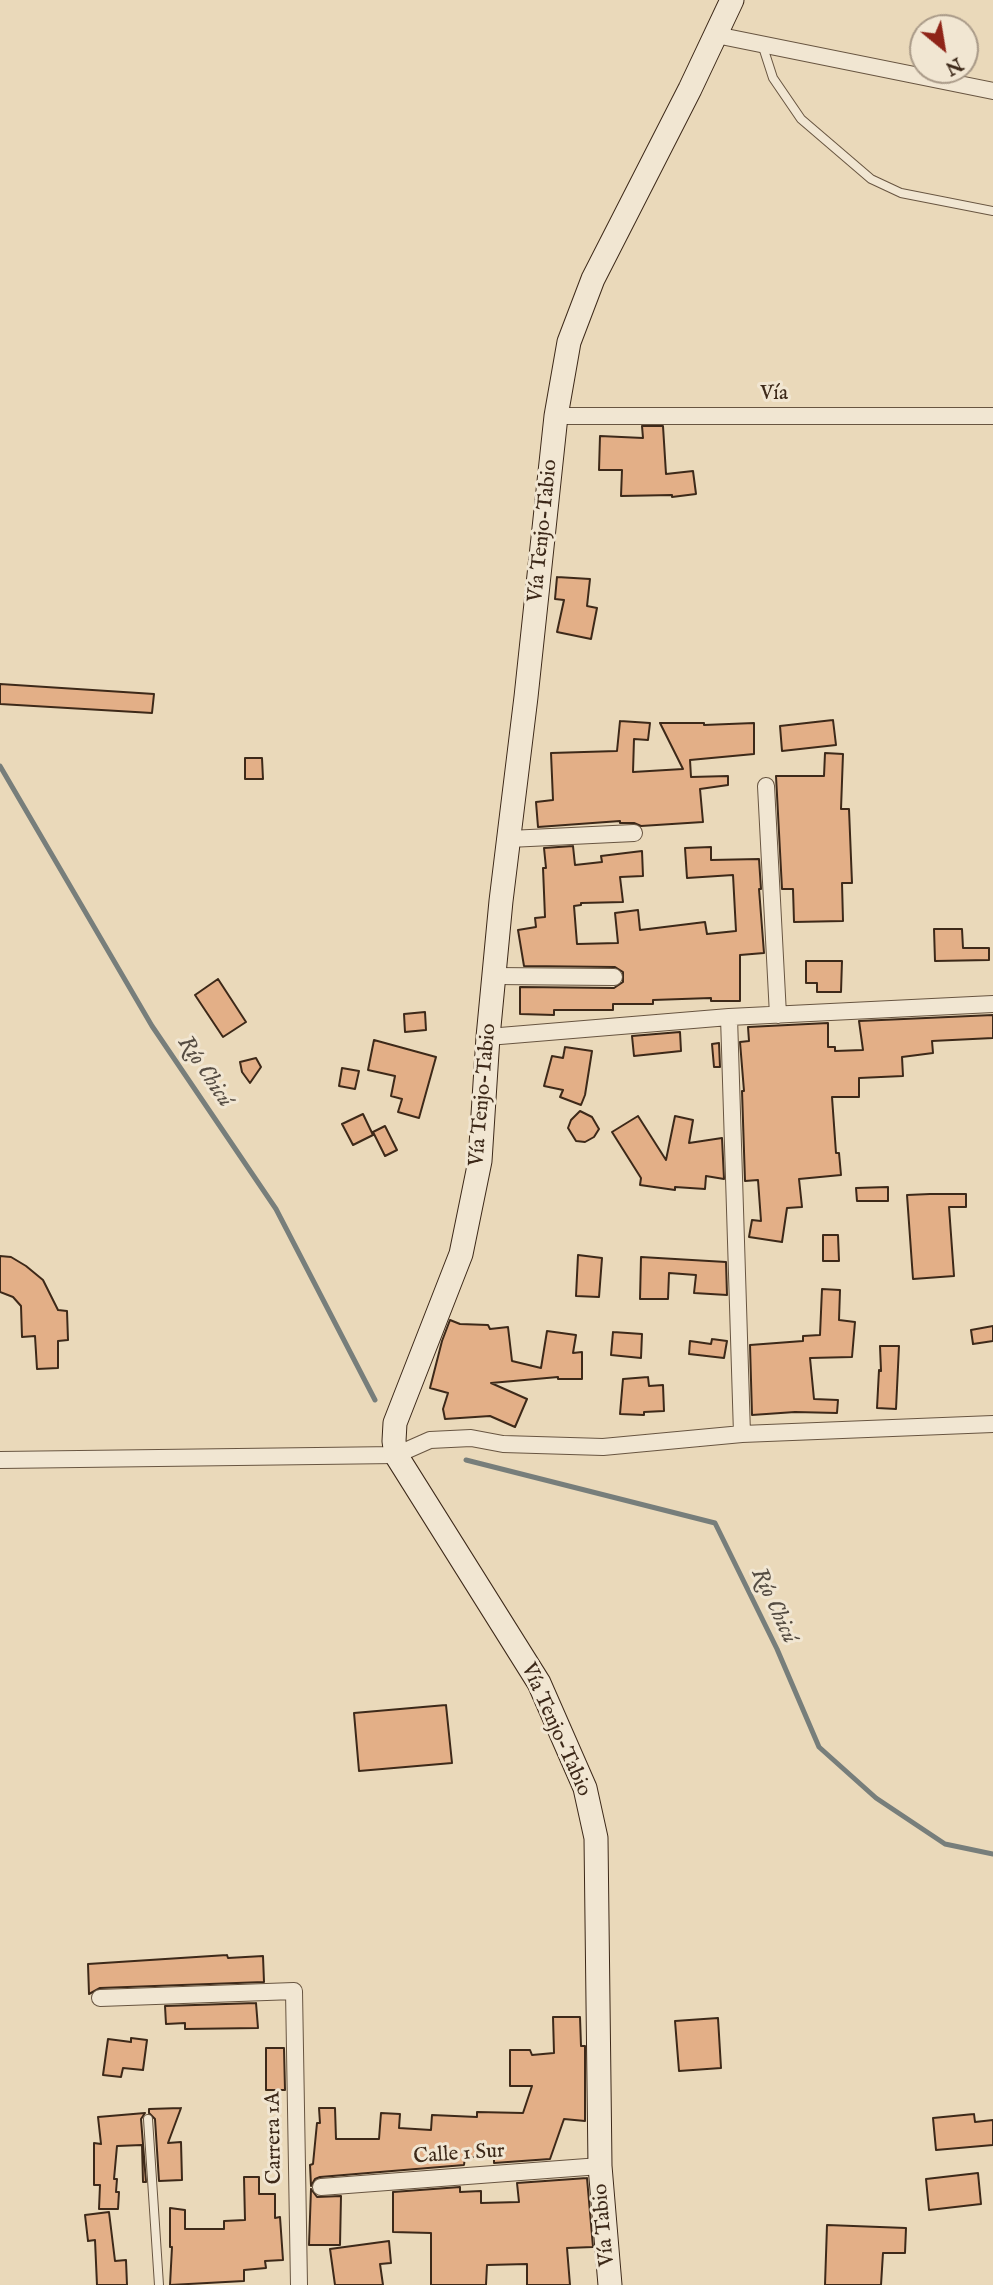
<!DOCTYPE html>
<html>
<head>
<meta charset="utf-8">
<style>
	body { margin:0 }
	#map { position:relative; width:993px; height:2285px; overflow:hidden; background:#ead9ba; font-family:"IM FELL English",serif }
	canvas { display:block }
	.north { position:absolute; left:909px; top:14px; width:70px; height:70px; box-sizing:border-box; background:#f1e6d2; border:2px solid #a99a88; border-radius:50%; rotate:150deg; font-size:19px; font-weight:700; line-height:28px; text-align:center; color:#3d2919 }
	.north::after { content:''; display:block; margin:auto; width:24px; height:32px; background:#8f2418; clip-path:polygon(50% 0,100% 100%,50% 72%,0 100%) }
</style>
</head>
<body>
<div id="map">
<canvas width="993" height="2285"></canvas>
<div class="north">N</div>
</div>
<script>
const c = document.querySelector('canvas').getContext('2d');
c.lineJoin = 'round';
const shape = rows => new Path2D(rows.map(r => 'M' + r).join(''));
function trace(path, color, width, dash) { c.strokeStyle = color; c.lineWidth = width; c.lineCap = dash ? 'butt' : 'round'; c.setLineDash(dash || []); c.stroke(path); }
function fillPath(path, color) { c.fillStyle = color; c.fill(path, 'evenodd'); }
function label(font, color, halo, rows, align = 'center') {
  c.font = font + ' "IM FELL English",serif'; c.lineWidth = 6; c.setLineDash([]); c.textBaseline = 'middle'; c.strokeStyle = halo; c.fillStyle = color; for (const [text, x, y, turn = 0] of rows) {
    c.save(); c.translate(x, y); c.rotate((+turn || 0) * Math.PI / 180); c.textAlign = isNaN(turn) ? turn : align; if (halo) c.strokeText(text, 0, 0); c.fillText(text, 0, 0); c.restore();
  }
}
trace(shape([
	[0,766,152,1026,276,1209,375,1400],
	[466,1460,715,1523,777,1649,819,1747,876,1798,945,1844,993,1854]
]), '#777e7b', 5);
const building = shape([
	[642,426,663,426,666,474,693,471,696,494,672,497,672,495,621,496,622,470,599,470,600,436,643,438,642,426],
	[557,577,590,579,587,606,597,608,591,639,557,632,564,600,555,599,557,577],
	[0,684,154,694,152,713,0,704,0,684],
	[833,720,836,745,782,751,780,726,833,720],
	[620,721,650,723,648,740,634,739,633,772,683,769,660,723,704,723,704,725,754,723,754,754,690,760,691,777,728,776,728,785,700,789,703,822,641,826,634,823,620,823,620,821,538,827,536,802,553,800,551,753,617,751,620,721],
	[825,753,843,754,841,809,849,809,852,883,842,883,843,921,794,922,793,889,782,889,776,776,824,776,825,753],
	[245,758,262,758,263,779,245,779,245,758],
	[573,846,575,865,602,862,601,856,642,851,643,876,620,877,623,902,581,903,581,905,574,906,577,944,618,943,615,913,638,910,640,930,705,922,707,934,736,931,733,875,687,878,685,848,711,847,711,860,759,859,761,889,759,889,764,953,740,955,740,1001,711,1001,711,998,653,1000,653,1004,613,1004,613,1010,554,1010,554,1015,520,1014,520,987,614,988,623,982,623,972,615,967,524,966,518,930,536,927,535,918,545,917,543,868,546,868,544,848,573,846],
	[934,929,962,929,963,948,989,948,989,960,935,961,934,929],
	[806,961,842,961,841,992,817,992,817,983,806,983,806,961],
	[218,979,246,1022,223,1037,195,995,218,979],
	[425,1012,426,1030,405,1032,404,1014,425,1012],
	[993,1015,993,1038,932,1041,933,1053,902,1057,903,1076,859,1078,859,1097,832,1097,836,1153,839,1153,841,1175,799,1179,802,1207,787,1208,782,1242,749,1237,752,1220,761,1221,758,1180,745,1181,742,1091,744,1091,740,1042,749,1041,748,1027,828,1023,828,1047,835,1047,835,1051,863,1050,859,1021,993,1015],
	[680,1032,681,1051,634,1056,632,1036,680,1032],
	[374,1040,436,1057,419,1118,398,1112,402,1099,391,1096,395,1076,368,1070,374,1040],
	[719,1043,720,1067,714,1067,712,1044,719,1043],
	[565,1047,592,1051,585,1095,581,1105,560,1097,563,1090,544,1086,552,1056,563,1058,565,1047],
	[256,1058,261,1067,250,1083,242,1072,240,1062,256,1058],
	[342,1068,359,1071,355,1089,339,1086,342,1068],
	[580,1111,592,1117,599,1129,594,1137,585,1142,576,1141,568,1128,571,1120,580,1111],
	[363,1114,373,1135,353,1145,342,1124,363,1114],
	[638,1116,666,1160,675,1116,693,1120,689,1143,722,1138,724,1179,706,1176,705,1189,675,1187,675,1190,640,1185,641,1178,612,1132,638,1116],
	[385,1126,397,1150,385,1156,373,1132,385,1126],
	[888,1187,888,1201,857,1201,856,1188,888,1187],
	[930,1194,966,1194,966,1207,949,1207,954,1276,913,1279,907,1195,930,1194],
	[823,1235,838,1235,839,1261,823,1261,823,1235],
	[578,1255,602,1258,599,1297,576,1296,578,1255],
	[0,1256,11,1257,26,1266,43,1280,58,1310,67,1311,68,1340,58,1341,58,1368,37,1369,35,1336,22,1337,21,1306,13,1297,0,1292,0,1256],
	[641,1257,726,1262,727,1295,694,1293,696,1275,669,1273,668,1299,640,1299,641,1257],
	[822,1289,840,1290,839,1320,855,1322,852,1357,810,1358,814,1399,838,1400,837,1413,795,1412,752,1415,750,1345,803,1341,803,1336,820,1335,822,1289],
	[450,1320,460,1324,488,1325,490,1329,508,1327,512,1361,541,1368,547,1331,576,1335,573,1353,582,1352,582,1379,558,1379,558,1377,491,1383,527,1399,515,1427,490,1416,445,1419,443,1409,448,1393,430,1388,442,1341,450,1320],
	[993,1326,993,1341,973,1344,971,1330,993,1326],
	[613,1332,642,1334,641,1358,611,1355,613,1332],
	[712,1339,727,1341,724,1358,689,1354,690,1341,711,1344,712,1339],
	[880,1346,899,1346,896,1409,877,1408,879,1370,881,1371,880,1346],
	[648,1377,649,1386,663,1385,664,1411,644,1412,644,1415,620,1414,623,1379,648,1377],
	[446,1705,452,1763,359,1771,354,1713,446,1705],
	[227,1955,228,1958,263,1956,264,1982,100,1988,89,1994,88,1964,227,1955],
	[256,2003,258,2028,185,2029,185,2023,166,2024,165,2006,256,2003],
	[553,2017,580,2017,581,2046,585,2046,585,2121,564,2119,550,2159,494,2163,494,2157,465,2157,464,2165,320,2177,315,2179,311,2186,310,2165,313,2164,317,2123,320,2123,319,2108,335,2108,336,2139,379,2139,381,2113,400,2114,399,2128,431,2130,432,2115,477,2117,477,2112,523,2113,532,2086,510,2086,510,2050,530,2050,532,2055,554,2053,553,2017],
	[718,2018,721,2068,679,2071,675,2021,718,2018],
	[131,2038,147,2040,143,2070,123,2068,121,2077,103,2075,108,2039,131,2042,131,2038],
	[266,2048,284,2048,285,2090,266,2090,266,2048],
	[181,2108,168,2143,181,2142,182,2180,159,2181,155,2119,149,2113,149,2109,181,2108],
	[145,2113,141,2119,146,2182,143,2182,142,2145,117,2146,114,2179,117,2179,116,2192,119,2192,118,2209,99,2209,100,2185,94,2185,94,2143,101,2144,98,2117,145,2113],
	[974,2114,975,2122,993,2120,993,2145,936,2150,933,2118,974,2114],
	[978,2173,981,2204,929,2210,926,2179,978,2173],
	[244,2177,259,2177,259,2194,275,2194,275,2218,280,2217,283,2260,265,2261,266,2268,244,2270,244,2281,170,2285,172,2247,170,2247,170,2208,185,2210,185,2229,224,2229,224,2221,245,2220,244,2177],
	[587,2178,593,2247,567,2248,570,2285,527,2285,527,2264,487,2265,486,2285,431,2285,431,2233,393,2232,393,2192,460,2187,460,2192,481,2191,481,2203,519,2202,517,2183,587,2178],
	[311,2189,317,2197,341,2196,340,2245,309,2245,311,2189],
	[109,2212,115,2261,126,2260,127,2285,97,2285,95,2240,88,2241,85,2215,109,2212],
	[827,2225,906,2228,905,2253,883,2253,881,2285,825,2285,827,2225],
	[389,2241,391,2263,380,2264,383,2285,335,2285,330,2249,389,2241]
]);
fillPath(building, '#e3af87');
trace(building, '#3d2919', 2);
const service = shape([
	[762,44,773,78,801,119,871,179,901,193,993,211],
	[148,2119,159,2285]
]);
const minor = shape([
	[716,35,993,91],
	[556,416,993,416],
	[766,786,778,1015],
	[509,839,634,833],
	[494,976,614,977],
	[729,1017,742,1434],
	[488,1037,729,1017,993,1004],
	[0,1460,396,1455,430,1440,471,1438,503,1444,603,1447,742,1434,993,1424],
	[100,1998,294,1991,299,2285],
	[321,2187,600,2166]
]);
const secondary = shape([
	[610,2285,600,2166,596,1838,585,1788,539,1683,396,1455,394,1441,395,1423,461,1254,480,1161,488,1037,501,901,526,697,556,416,569,342,593,279,690,89,732,0]
]);
trace(service, '#685541', 10);
trace(minor, '#685541', 18);
trace(secondary, '#3d2919', 25);
trace(service, '#f1e6d2', 8);
trace(minor, '#f1e6d2', 16);
trace(secondary, '#f1e6d2', 23);
label('21px', '#3d2919', '#f1e6d2', [
	["Vía",774,395],
	["Vía Tenjo-Tabio",544,531,-84],
	["Vía Tenjo-Tabio",484,1095,-85],
	["Vía Tenjo-Tabio",555,1730,66],
	["Carrera 1A",275,2138,-91],
	["Calle 1 Sur",459,2155,-4],
	["Vía Tabio",605,2225,-95]
]);
label('italic 23px', '#554c42', '#f1e6d2', [
	["Río Chicú",204,1072,56],
	["Río Chicú",773,1606,65]
]);
</script>
</body>
</html>
